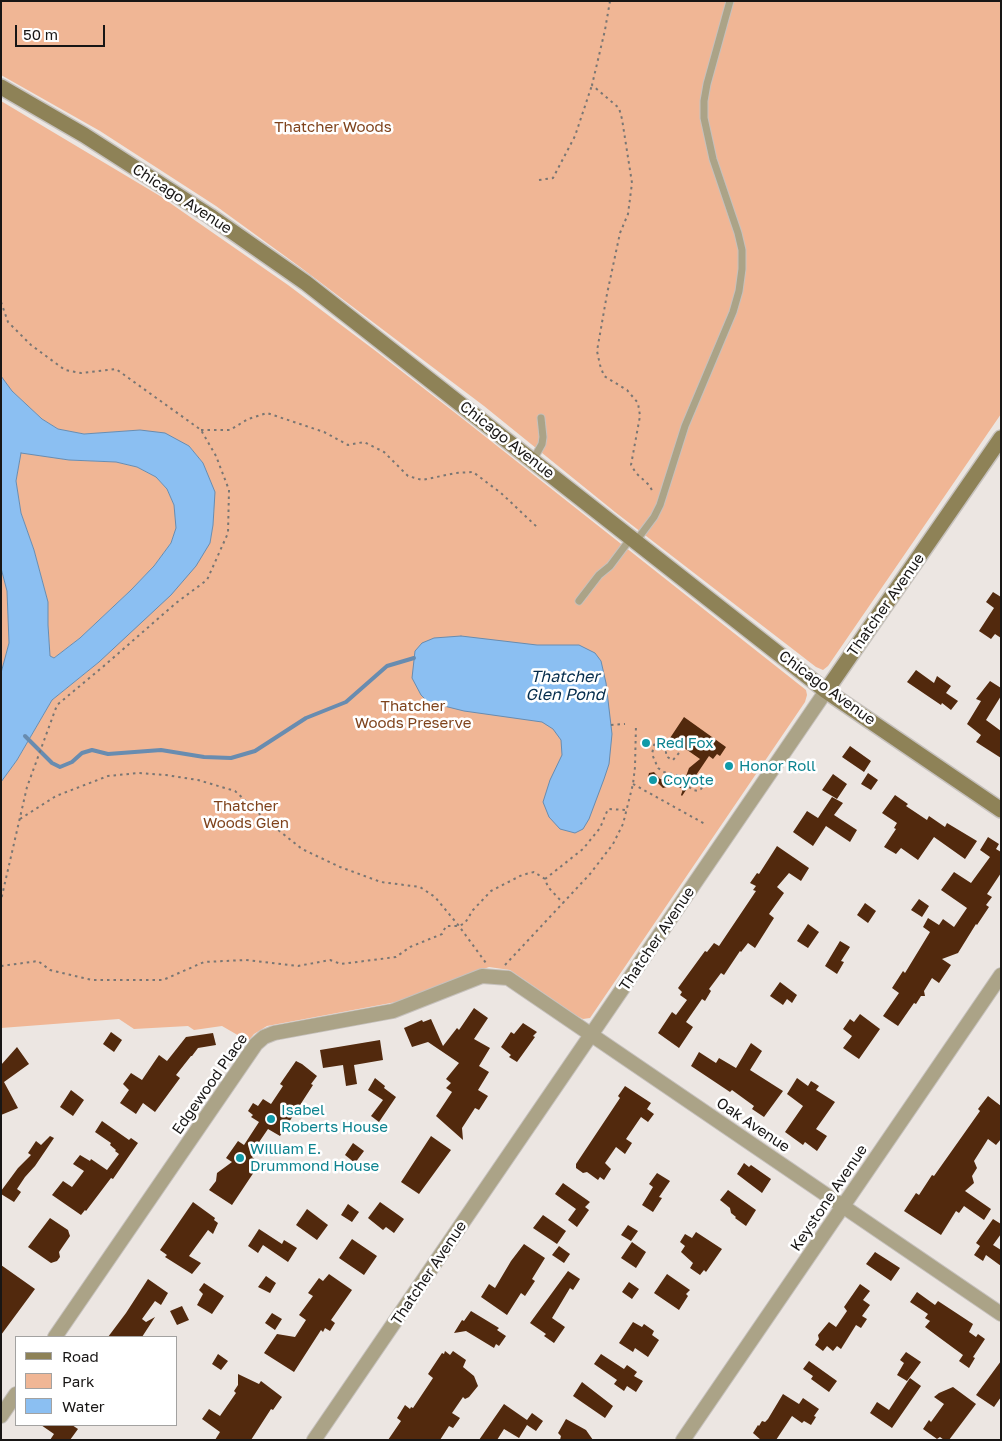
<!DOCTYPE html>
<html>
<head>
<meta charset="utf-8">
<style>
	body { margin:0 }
	#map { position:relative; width:1002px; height:1441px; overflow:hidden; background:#ece6e2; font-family:"Golos Text",sans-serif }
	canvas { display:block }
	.frame { position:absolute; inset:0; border:2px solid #181615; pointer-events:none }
	.legend { position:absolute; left:15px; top:1336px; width:162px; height:90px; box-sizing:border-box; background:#fff; border:1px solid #a3a2a1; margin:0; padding:6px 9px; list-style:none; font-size:15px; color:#181615 }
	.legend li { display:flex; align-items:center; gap:10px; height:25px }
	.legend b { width:25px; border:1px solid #a3a2a1 }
	.scale { position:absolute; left:15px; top:25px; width:90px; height:22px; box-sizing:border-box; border:2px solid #181615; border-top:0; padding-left:6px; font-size:15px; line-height:18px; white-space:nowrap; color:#181615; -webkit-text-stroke:4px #fff; paint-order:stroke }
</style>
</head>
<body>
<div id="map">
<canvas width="1002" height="1441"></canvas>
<div class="frame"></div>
<ul class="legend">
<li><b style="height:6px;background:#8e8257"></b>Road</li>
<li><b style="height:14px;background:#f0b695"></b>Park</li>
<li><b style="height:14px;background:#8bbff2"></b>Water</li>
</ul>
<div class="scale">50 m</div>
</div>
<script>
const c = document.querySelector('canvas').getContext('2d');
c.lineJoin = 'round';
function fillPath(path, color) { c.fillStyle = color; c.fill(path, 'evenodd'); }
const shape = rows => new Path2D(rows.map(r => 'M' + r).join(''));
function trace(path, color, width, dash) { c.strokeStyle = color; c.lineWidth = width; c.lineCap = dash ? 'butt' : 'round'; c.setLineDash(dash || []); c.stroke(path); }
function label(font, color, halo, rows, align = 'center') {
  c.font = font + ' "Golos Text",sans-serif'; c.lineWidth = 5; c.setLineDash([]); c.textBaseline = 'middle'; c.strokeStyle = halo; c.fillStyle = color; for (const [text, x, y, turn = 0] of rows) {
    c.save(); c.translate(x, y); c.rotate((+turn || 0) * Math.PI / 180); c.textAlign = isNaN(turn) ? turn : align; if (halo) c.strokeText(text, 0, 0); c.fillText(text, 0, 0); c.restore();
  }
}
fillPath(shape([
	[1,1,1001,1,1001,414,828,666,823,670,816,667,615,512,484,406,300,267,216,206,100,131,1,75],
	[1,101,160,196,288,285,377,352,463,419,806,690,807,695,805,702,590,1018,583,1019,577,1016,510,970,489,967,396,1002,267,1026,254,1034,248,1041,222,1026,194,1030,188,1026,134,1029,119,1019,1,1028,1,782,17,760,52,700,99,662,210,543,213,525,214,492,203,463,189,446,140,430,84,434,58,429,42,419,12,391,1,376],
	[21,452,69,460,116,462,137,467,156,477,167,489,174,505,177,528,171,543,154,566,131,590,80,638,54,658,50,656,48,625,48,602,34,550,21,513,16,481],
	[1,568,7,591,9,643,1,673]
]), '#f0b695');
const water = shape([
	[1,376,12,391,42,419,58,429,84,434,140,430,165,433,189,446,203,463,215,492,213,525,210,543,196,566,171,595,99,662,52,700,17,760,1,782,1,673,9,643,7,591,1,568,1,376],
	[21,453,69,460,116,462,137,467,156,477,167,489,174,505,176,528,171,543,154,566,131,590,80,638,54,658,50,656,48,625,48,602,34,550,21,513,16,481,21,453],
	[461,636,537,645,579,645,595,653,601,661,606,683,612,734,609,764,604,779,589,819,583,829,575,833,560,829,549,817,543,802,550,780,562,755,561,740,553,729,542,722,464,711,428,702,421,695,412,678,415,651,422,643,434,638,461,636]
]);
fillPath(water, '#8bbff2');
trace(water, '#688cb0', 1);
trace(shape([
	[25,736,52,763,60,767,72,762,82,753,92,750,108,754,161,750,204,757,231,758,255,751,306,718,346,702,387,666,414,658]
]), '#688cb0', 4);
fillPath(shape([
	[993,592,1001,597,1001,638,995,634,991,639,979,631,994,608,986,602],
	[916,670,934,683,937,676,951,686,946,693,958,701,951,710,942,703,941,705,907,682],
	[990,681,1001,688,1001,696,986,720,1001,731,1001,758,976,742,981,735,967,724,981,701,976,699],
	[684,717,726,747,720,756,717,754,713,759,709,756,682,796,681,795,683,789,674,785,663,788,657,782,649,780,648,777,649,773,654,772,660,779,666,779,673,781,678,778,685,779,689,768,700,759,670,738],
	[850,746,871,761,864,772,842,757],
	[868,773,878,780,871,790,861,784],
	[833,774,847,784,837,799,822,790],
	[895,795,908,804,906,806,927,820,929,816,945,827,947,823,977,841,965,859,934,837,918,860,901,848,896,854,884,847,896,829,894,828,897,823,882,813],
	[832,797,843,803,834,815,857,830,850,842,826,826,813,846,793,832,807,811,818,818],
	[988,837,999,844,996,849,1001,852,1001,873,987,894,992,897,986,905,989,907,977,925,976,924,958,953,942,959,951,965,939,983,932,978,924,991,925,996,921,996,916,1004,914,1003,898,1026,883,1016,899,993,892,988,903,971,905,973,930,932,923,927,928,918,939,925,943,919,954,927,967,908,941,890,954,872,971,883,990,857,980,850],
	[777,846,809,868,801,881,789,873,777,887,784,893,769,914,774,918,755,948,748,943,741,952,740,951,724,975,721,973,709,989,711,991,705,1001,702,999,686,1022,693,1027,679,1048,658,1033,672,1012,676,1015,687,1000,680,995,682,992,678,988,705,951,707,952,714,943,719,946,756,891,753,890,756,886,750,883,757,873,759,874],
	[919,899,929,906,922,917,911,910],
	[865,903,876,911,868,923,857,915],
	[808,924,819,932,808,948,797,941],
	[840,941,850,947,841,961,844,962,837,974,825,966],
	[780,982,797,995,792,1003,787,999,783,1005,770,996],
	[474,1008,488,1018,474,1039,490,1048,479,1066,489,1072,478,1090,488,1096,479,1110,475,1108,462,1128,463,1140,436,1116,452,1092,446,1088,451,1083,446,1079,459,1063,428,1042,412,1047,404,1028,422,1020,423,1022,431,1019,443,1046,457,1028,459,1030],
	[860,1014,880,1029,859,1059,843,1048,852,1036,843,1029,850,1019,854,1022],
	[523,1023,537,1032,533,1036,535,1037,517,1062,509,1057,511,1055,501,1047,511,1032,514,1034],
	[111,1032,122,1040,114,1052,103,1044],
	[213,1033,216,1045,198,1048,192,1056,191,1056,176,1075,180,1078,155,1112,143,1103,136,1114,120,1103,129,1090,123,1084,131,1073,142,1080,159,1055,167,1061,186,1037],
	[380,1040,383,1060,354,1065,357,1084,346,1086,343,1065,323,1068,320,1050],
	[751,1043,762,1051,750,1070,783,1091,764,1117,752,1109,754,1106,732,1090,730,1092,691,1066,699,1052,716,1063,719,1058,736,1068],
	[17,1047,29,1064,4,1082,18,1108,1,1115,1,1065],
	[296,1061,302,1064,317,1076,311,1084,313,1085,280,1136,268,1129,253,1151,255,1153,252,1157,260,1163,232,1205,209,1190,216,1181,217,1173,232,1162,226,1158,238,1141,244,1145,259,1122,251,1117,253,1115,248,1111,253,1103,258,1106,263,1099,271,1104,283,1086,280,1084],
	[375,1078,385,1086,384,1088,396,1097,379,1122,371,1116,383,1100,368,1090],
	[797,1078,808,1086,811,1081,819,1086,816,1090,835,1102,816,1129,827,1136,817,1151,805,1142,803,1145,785,1132,803,1106,787,1094],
	[625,1086,651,1103,647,1109,654,1114,648,1122,641,1117,626,1139,632,1143,625,1154,616,1147,605,1163,611,1169,604,1180,600,1177,598,1180,587,1172,583,1173,576,1168,576,1164,620,1098,618,1096],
	[71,1090,84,1100,73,1116,60,1107],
	[988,1096,1001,1106,1001,1139,996,1145,988,1139,974,1161,977,1168,972,1176,974,1183,965,1191,991,1209,984,1220,964,1206,959,1213,956,1211,941,1235,904,1211,916,1193,919,1195,932,1175,934,1176,980,1111,978,1109],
	[102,1121,129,1140,131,1138,138,1143,113,1179,111,1178,86,1211,85,1210,81,1215,52,1195,63,1181,72,1187,84,1171,73,1164,80,1155,90,1161,91,1159,107,1170,119,1154,115,1151,116,1150,110,1145,111,1143,95,1132],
	[50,1136,54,1138,35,1166,25,1177,17,1189,21,1192,14,1202,1,1194,1,1191,18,1168,31,1155,28,1153,36,1141,41,1145],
	[431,1136,451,1150,419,1194,401,1182],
	[353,1143,364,1151,355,1163,345,1155],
	[744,1163,749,1167,751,1165,771,1179,762,1193,737,1174],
	[657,1173,670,1181,659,1197,662,1198,653,1212,642,1205,653,1187,649,1184],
	[563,1183,590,1202,585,1207,589,1210,577,1227,568,1220,576,1209,555,1194],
	[728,1190,756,1210,746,1226,735,1218,736,1217,731,1213,730,1208,720,1200],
	[193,1202,215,1218,214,1220,218,1223,213,1234,208,1230,189,1256,201,1263,192,1274,165,1257,167,1255,160,1250],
	[380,1202,404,1219,394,1233,386,1227,383,1230,368,1218],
	[348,1204,359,1212,352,1222,341,1215],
	[307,1209,328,1225,317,1240,296,1225],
	[543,1215,566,1231,557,1244,533,1228],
	[50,1218,68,1230,70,1236,59,1252,60,1257,57,1261,51,1263,28,1247],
	[993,1219,1001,1224,1001,1234,993,1245,1001,1250,1001,1266,986,1255,983,1261,974,1255,980,1246,976,1243],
	[628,1225,638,1231,631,1241,621,1235],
	[259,1229,282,1244,284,1240,297,1248,288,1262,263,1245,258,1253,248,1246],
	[696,1232,722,1249,706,1272,704,1270,700,1275,690,1268,693,1263,681,1252,685,1246,680,1242,685,1234,692,1238],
	[352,1239,377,1256,364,1275,339,1258],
	[632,1242,646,1252,636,1268,621,1258],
	[524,1244,545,1258,532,1279,535,1281,525,1296,521,1293,507,1315,481,1297,489,1284,495,1288,511,1261],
	[559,1246,570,1254,564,1263,552,1255],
	[875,1252,900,1268,891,1281,866,1264],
	[1,1265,35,1289,1,1335],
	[568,1271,580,1279,573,1290,570,1288,552,1318,565,1327,554,1343,544,1336,546,1334,530,1323],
	[329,1274,352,1290,331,1320,335,1323,330,1331,325,1328,323,1332,321,1330,294,1372,264,1353,277,1334,295,1337,306,1320,299,1315,313,1296,308,1293,319,1278,323,1281],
	[667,1274,690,1290,686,1294,688,1296,679,1310,654,1293],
	[266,1276,276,1283,270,1293,258,1287],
	[148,1279,168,1293,161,1305,155,1301,142,1319,146,1322,155,1317,142,1337,108,1337,126,1313],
	[629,1282,639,1289,632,1299,622,1292],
	[204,1283,224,1296,212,1314,197,1305,203,1294,199,1290],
	[860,1284,870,1291,863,1300,870,1305,862,1316,867,1319,861,1328,856,1325,841,1349,837,1346,833,1351,827,1346,823,1351,815,1345,819,1339,818,1335,829,1322,836,1327,847,1311,844,1307],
	[917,1292,935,1305,938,1301,973,1324,969,1332,976,1337,978,1334,985,1339,973,1357,975,1358,969,1368,959,1361,963,1355,925,1327,930,1321,925,1318,928,1314,910,1302],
	[182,1306,189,1320,177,1325,170,1311],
	[471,1311,499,1328,497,1330,506,1336,499,1346,496,1344,494,1348,466,1331,454,1333,462,1320,464,1321],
	[272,1313,282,1319,275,1330,265,1323],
	[633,1322,642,1327,644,1324,654,1331,652,1335,659,1340,648,1357,635,1348,633,1352,619,1343],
	[445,1351,450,1355,453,1351,466,1360,463,1367,474,1376,478,1386,469,1397,465,1399,463,1397,452,1413,460,1418,453,1428,449,1426,440,1440,388,1440,401,1421,397,1418,405,1405,410,1409,411,1407,413,1408,433,1378,428,1374,442,1353,444,1354],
	[906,1352,921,1362,907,1381,897,1375,904,1363,900,1360],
	[218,1354,228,1361,221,1370,212,1364],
	[601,1354,624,1369,627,1365,637,1372,634,1376,643,1381,636,1392,627,1386,624,1391,614,1384,617,1380,594,1364],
	[809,1361,837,1381,829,1392,811,1379,813,1376,803,1369],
	[1001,1361,1001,1397,994,1407,976,1395],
	[238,1374,259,1384,261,1381,282,1397,273,1410,271,1409,251,1440,215,1440,220,1432,202,1419,209,1409,220,1416,236,1393,234,1391,238,1385],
	[910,1378,921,1386,892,1428,870,1413,877,1402,889,1410],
	[582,1382,613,1406,605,1418,573,1396],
	[953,1387,976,1404,949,1440,944,1440,940,1437,937,1439,923,1429,929,1420,931,1422,944,1404,934,1397,939,1393],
	[783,1394,799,1404,803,1398,819,1409,814,1416,816,1417,811,1425,804,1421,802,1423,792,1416,776,1440,761,1440,753,1433,758,1425,759,1426,762,1421,765,1422,768,1419],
	[504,1404,527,1420,532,1413,543,1421,536,1431,527,1425,519,1438,504,1429,497,1440,479,1440],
	[566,1419,586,1430,593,1440,560,1440,561,1436,558,1433],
	[41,1425,72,1425,78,1429,70,1440,50,1440,54,1434]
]), '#52290d');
const lane = shape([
	[533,460,542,444,543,437,541,418],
	[636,541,654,517,660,505,685,426,733,312,739,291,742,269,742,250,738,233,713,159,704,118,704,101,707,84,730,1],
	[579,601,599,575,610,566,631,538]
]);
const street = shape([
	[55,1337,256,1044,264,1037,274,1033,393,1011,482,976,508,978,1001,1314],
	[1,1416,16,1394],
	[314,1440,826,691],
	[683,1440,1001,975]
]);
const secondary = shape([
	[1,87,84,135,210,216,306,283,826,691,1001,810],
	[826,691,1001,438]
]);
trace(lane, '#c6c1bd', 9);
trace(street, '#c6c1bd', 16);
trace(secondary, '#c6c1bd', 18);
trace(shape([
	[610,1,605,30,592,85,619,108,622,119,632,183,628,214,620,233,607,294,597,351,600,365,604,376,627,390,638,403,640,416,631,465,636,473,649,485,653,492],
	[539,180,553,178,575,136,592,85],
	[1,302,8,322,31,345,65,370,81,373,116,369,201,430,216,456,229,490,228,533,207,580,176,603,105,665,57,705,27,787,1,900],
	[201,430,230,430,248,419,267,413,324,432,348,445,364,442,384,452,408,476,422,480,456,473,473,472,501,493,537,527],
	[611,725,625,724],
	[658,738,654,745,652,754,658,768,664,772,684,777,689,787,693,790,698,791,701,789,711,774],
	[670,746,666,752,666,756,669,758,673,760,679,753],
	[633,784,705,824],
	[20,819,56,796,108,776,138,773,166,775,198,780,235,791,267,821,302,849,340,867,381,882,420,887,435,897,459,926,486,963],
	[545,879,583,849,600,828,608,809,627,810],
	[505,965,590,874,613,844,623,824,633,784,635,767,636,724],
	[1,966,38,961,50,970,92,980,163,980,204,962,246,960,298,966,330,960,341,964,396,957,410,947,442,934,446,926,459,926,465,923,473,910,491,891,522,875,534,872,545,879,548,887,563,903]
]), '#797673', 2, [2.5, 4]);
trace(lane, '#aba387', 7);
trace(street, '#aba387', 14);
trace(secondary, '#8e8257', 15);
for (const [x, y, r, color] of [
	[646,743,5,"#0f9aa8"],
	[729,766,5,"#0f9aa8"],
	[653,780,5,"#0f9aa8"],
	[271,1119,5,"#0f9aa8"],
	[240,1158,5,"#0f9aa8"]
]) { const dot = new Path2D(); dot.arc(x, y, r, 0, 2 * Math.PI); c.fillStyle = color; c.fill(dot); trace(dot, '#fff', 2); }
label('15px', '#7f431c', '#fff', [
	["Thatcher Woods",333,127],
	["Thatcher",413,706],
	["Woods Preserve",413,723],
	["Thatcher",246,806],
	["Woods Glen",246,823]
]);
label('15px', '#181615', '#fff', [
	["Chicago Avenue",182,199,33],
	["Chicago Avenue",507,440,38],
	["Thatcher Avenue",886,605,-55],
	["Chicago Avenue",827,688,36],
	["Thatcher Avenue",657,939,-56],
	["Edgewood Place",210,1084,-55],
	["Oak Avenue",753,1125,34],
	["Keystone Avenue",829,1198,-56],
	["Thatcher Avenue",429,1273,-56]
]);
label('15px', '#0d838f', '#fff', [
	["Red Fox",656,743],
	["Honor Roll",739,766],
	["Coyote",663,780],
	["Isabel",281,1110],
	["Roberts House",281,1127],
	["William E.",250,1149],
	["Drummond House",250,1166]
], 'left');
label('italic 16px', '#052d4d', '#fff', [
	["Thatcher",565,677],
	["Glen Pond",565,695]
]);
</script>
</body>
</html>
